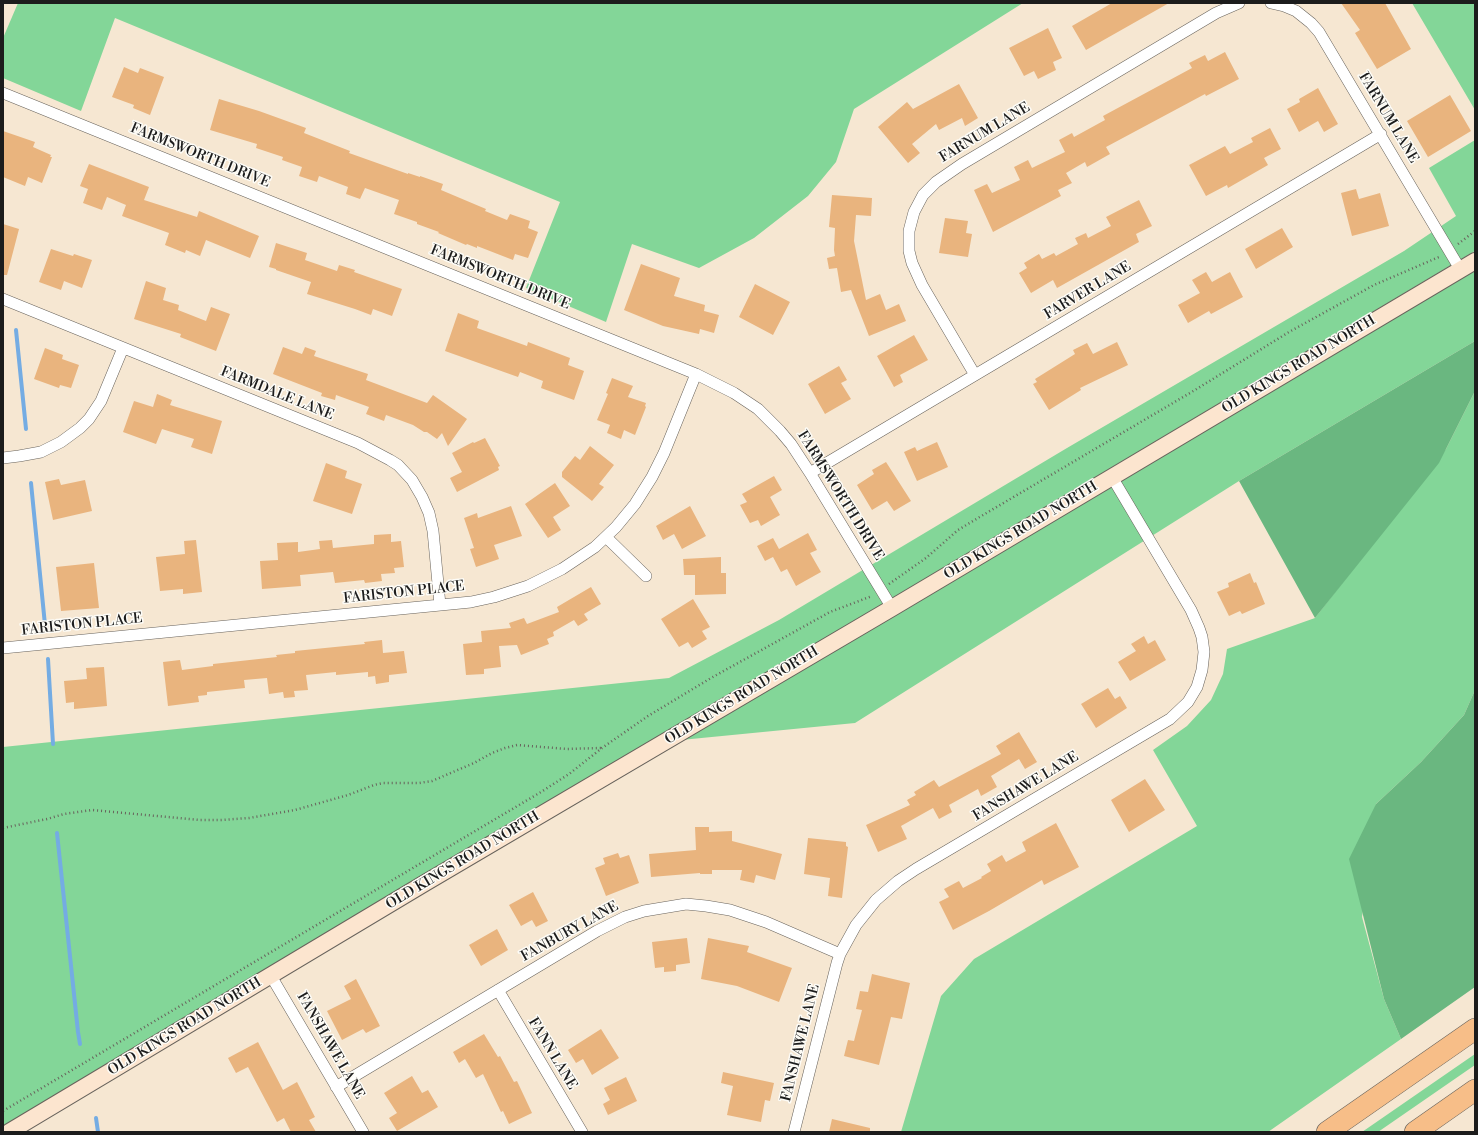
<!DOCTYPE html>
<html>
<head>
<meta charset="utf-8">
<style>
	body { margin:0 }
	#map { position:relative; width:1478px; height:1135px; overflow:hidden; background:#f6e7d2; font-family:"Libre Bodoni",serif }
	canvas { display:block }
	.frame { position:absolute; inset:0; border:4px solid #1c1c1c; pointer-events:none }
</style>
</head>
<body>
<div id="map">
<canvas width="1478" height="1135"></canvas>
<div class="frame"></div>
</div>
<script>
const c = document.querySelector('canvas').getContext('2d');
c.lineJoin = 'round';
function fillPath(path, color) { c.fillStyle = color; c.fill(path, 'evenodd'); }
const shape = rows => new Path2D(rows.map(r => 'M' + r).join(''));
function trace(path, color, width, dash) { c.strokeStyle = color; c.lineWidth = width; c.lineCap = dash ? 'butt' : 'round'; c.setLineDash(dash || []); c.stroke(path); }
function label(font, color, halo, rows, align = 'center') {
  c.font = font + ' "Libre Bodoni",serif'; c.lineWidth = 3; c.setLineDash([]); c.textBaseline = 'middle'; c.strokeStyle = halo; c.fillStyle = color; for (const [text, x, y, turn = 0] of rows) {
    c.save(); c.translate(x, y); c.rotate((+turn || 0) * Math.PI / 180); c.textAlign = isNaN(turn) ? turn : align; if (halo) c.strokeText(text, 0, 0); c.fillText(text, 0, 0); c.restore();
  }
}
fillPath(shape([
	[18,3,1023,3,854,109,836,162,808,196,754,238,699,268,632,244,606,322,526,288,560,202,115,18,81,111,3,78,3,38],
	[1412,3,1475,3,1475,110],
	[1475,140,1475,251,839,630,3,1126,3,747,669,678,779,620,1067,448,1404,251,1456,216,1429,168],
	[1475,269,1475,341,1239,481,855,723,681,740],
	[1475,391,1475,690,1464,715,1421,762,1376,804,1362,917,1384,999,1401,1039,1268,1132,901,1132,941,996,974,959,1197,826,1153,750,1187,726,1211,700,1223,674,1227,649,1315,618,1446,449],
	[1475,1054,1475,1065,1378,1132,1362,1132]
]), '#83d698');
fillPath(shape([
	[1475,341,1475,391,1439,463,1315,618,1239,481],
	[1475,690,1475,987,1401,1039,1384,999,1349,859,1376,804,1421,762,1464,715]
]), '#6ab780');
trace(shape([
	[16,330,26,429],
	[31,483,45,625],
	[48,659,53,744],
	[57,833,78,1032,80,1044],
	[96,1118,98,1132]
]), '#74ace3', 4);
fillPath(shape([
	[1112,3,1169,3,1086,50,1072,26],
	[1341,3,1385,3,1411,49,1377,69,1355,33,1360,30],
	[1048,28,1062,58,1053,62,1056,70,1038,79,1034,71,1024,76,1009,48],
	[1225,52,1239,79,1206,96,1205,94,1106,147,1110,154,1087,167,1085,162,1066,173,1072,183,1058,190,1061,196,993,232,974,190,987,184,992,193,1020,180,1014,167,1028,160,1032,168,1065,152,1059,140,1072,133,1074,137,1105,120,1103,116,1192,68,1189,63,1205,55,1208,61],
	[124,67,138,73,140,68,164,77,150,115,133,108,134,105,112,97],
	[959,84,978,118,965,126,962,118,939,130,936,124,912,144,920,153,908,163,878,127,907,102,913,109],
	[1318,88,1338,124,1324,132,1318,121,1299,132,1287,109,1300,102,1299,99],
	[1450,95,1471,131,1428,157,1407,121],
	[219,99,259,111,306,128,304,133,350,151,349,153,408,174,408,173,420,177,420,176,443,184,441,190,486,209,485,211,507,220,510,214,530,221,528,228,538,232,528,258,515,254,513,260,477,246,477,248,467,244,466,245,438,233,439,232,417,224,417,222,394,214,399,200,365,188,360,199,346,194,348,187,319,176,317,182,299,176,302,167,282,160,283,157,256,148,257,144,210,130],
	[1270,128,1281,149,1264,158,1268,165,1228,188,1227,185,1206,196,1189,165,1225,146,1230,154,1253,142,1251,138],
	[3,131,35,142,33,147,51,155,50,157,52,157,42,183,28,177,25,186,3,177],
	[89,164,149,187,144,200,197,217,199,211,259,236,250,258,206,240,200,256,186,250,185,253,165,245,169,233,122,216,126,205,107,197,102,210,83,203,88,189,80,186],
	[1356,189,1359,199,1380,193,1389,226,1352,236,1341,193],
	[832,195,872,198,871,216,856,215,854,241,866,300,880,294,886,310,899,304,906,321,869,336,851,290,841,292,837,268,829,269,827,258,835,256,834,250,835,228,829,227],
	[1139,200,1152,226,1136,234,1139,242,1057,288,1053,280,1031,293,1019,273,1027,268,1024,263,1039,254,1042,259,1054,253,1056,256,1078,244,1075,238,1086,233,1088,238,1111,226,1106,217],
	[945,218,968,221,966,233,972,234,968,257,939,253],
	[3,224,19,229,7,275,3,275],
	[1282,228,1293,247,1256,269,1245,249],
	[276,243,307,253,305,260,337,271,339,265,355,270,354,272,402,289,392,316,373,309,371,315,355,309,307,294,311,282,276,270,276,269,269,267],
	[51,249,73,256,74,254,92,260,82,288,64,281,61,290,39,282],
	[641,264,680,278,674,296,705,305,704,311,719,315,714,333,700,329,699,334,663,326,624,310],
	[1206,272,1212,282,1230,272,1243,297,1211,314,1209,311,1188,323,1178,305,1200,293,1192,280],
	[146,281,166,288,163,300,179,305,178,310,206,321,211,307,230,314,216,351,180,337,181,334,134,319],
	[755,284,790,302,773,335,739,317],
	[458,313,479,321,477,328,527,346,528,342,570,358,568,365,584,371,574,400,541,388,543,381,520,372,518,377,445,351],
	[914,335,928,360,900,375,903,382,894,387,877,356],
	[1117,342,1128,365,1080,388,1081,390,1049,410,1033,384,1037,382,1035,379,1075,354,1073,350,1087,343,1093,354],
	[283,347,302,354,305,347,316,351,314,356,368,374,366,380,427,403,433,395,467,419,448,446,442,433,437,439,427,432,424,432,413,425,386,415,384,421,366,414,369,407,336,395,335,400,321,396,322,393,273,374],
	[45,348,63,355,62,359,79,365,71,388,60,385,59,388,34,379],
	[839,366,847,380,841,383,851,399,825,414,808,384],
	[612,378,633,386,628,397,646,403,645,406,646,407,635,435,624,430,621,439,607,433,610,425,597,420,608,394,606,393],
	[157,394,172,400,170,405,222,421,212,454,191,447,194,439,162,429,156,444,123,432,134,401,153,407],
	[485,438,500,466,498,467,499,470,457,492,450,478,462,472,452,453,473,442,474,443],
	[937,442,948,467,917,481,904,452,915,447,917,451],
	[590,446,614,465,599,484,604,487,592,501,562,477,562,472,575,456,580,460],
	[886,462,911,501,894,511,887,501,872,510,857,485,874,474,872,470],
	[326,463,347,471,345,478,362,484,352,514,313,501],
	[774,476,782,490,770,497,780,515,761,526,758,520,750,523,740,505,747,502,742,494],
	[59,479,61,485,85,480,92,511,53,520,45,482],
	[555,483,570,506,553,517,561,530,548,538,525,504],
	[511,506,522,536,494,545,499,559,476,567,470,549,474,548,464,518,477,513,478,518],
	[690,506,706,536,682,549,674,534,663,540,656,526],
	[808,533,817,550,810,553,821,572,796,586,787,569,781,572,773,557,765,561,757,546,773,538,779,549],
	[391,534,391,542,401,541,404,567,394,568,395,573,381,574,382,581,365,583,364,580,335,583,333,572,300,575,301,586,262,589,260,561,278,560,277,543,298,542,298,552,320,549,319,541,332,540,333,548,374,544,374,535],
	[196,540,202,592,183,594,183,589,160,591,156,557,185,554,184,541],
	[721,557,721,573,726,573,726,594,695,595,695,575,684,575,683,559],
	[94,563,99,608,61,611,56,567],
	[1250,573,1254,583,1256,582,1265,604,1242,614,1240,611,1229,616,1217,592,1229,587,1228,583],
	[591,587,601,604,584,614,588,620,578,626,574,620,553,632,554,636,547,639,549,644,521,655,517,645,499,646,501,667,484,669,484,674,466,675,463,644,482,642,481,631,511,628,509,623,524,618,527,624,559,612,557,607],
	[693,599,710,627,702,631,707,639,692,648,688,642,679,647,661,619],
	[1144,636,1148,644,1155,640,1166,660,1130,681,1118,662,1136,651,1131,644],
	[382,640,383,653,404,651,407,673,389,675,389,682,376,684,375,676,368,677,368,672,336,675,336,672,306,675,308,690,294,691,295,697,284,698,283,692,269,694,267,678,244,680,245,688,207,692,207,695,198,696,199,702,168,706,163,662,180,660,182,670,213,666,213,664,277,657,276,655,295,653,295,651,365,644,364,642],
	[104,667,107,706,74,709,74,702,66,703,64,681,87,679,86,668],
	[1108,688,1115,699,1120,696,1127,708,1096,728,1081,704],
	[1019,732,1037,762,1025,769,1019,759,991,776,997,787,981,796,978,789,949,805,952,812,939,819,933,808,901,826,907,839,878,852,866,825,910,805,907,800,916,795,914,792,934,780,939,787,1001,754,996,746],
	[1145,779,1165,810,1129,832,1111,800],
	[1056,823,1079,867,1044,885,1042,880,989,911,953,930,939,902,949,897,944,889,959,881,963,888,982,878,981,877,991,871,987,864,1002,855,1006,862,1026,851,1022,842],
	[695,827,709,827,709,832,732,831,732,841,782,854,775,880,756,875,754,883,740,880,742,870,712,870,712,874,700,874,700,873,651,877,649,854,696,850],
	[808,838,846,842,846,846,848,847,842,898,828,896,830,878,804,874],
	[618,853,620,858,629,855,639,883,606,896,595,868,605,864,603,858],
	[533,892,548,921,536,927,532,920,521,926,509,905],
	[497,929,508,950,481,966,469,945],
	[687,938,690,963,676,965,676,971,664,972,664,967,655,968,652,942],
	[708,938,749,946,747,952,792,968,779,1002,737,986,701,979],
	[872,974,910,983,902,1019,891,1017,879,1065,844,1056,848,1040,854,1041,862,1010,856,1009,860,991,868,992],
	[356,979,380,1026,366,1033,363,1029,342,1040,327,1011,351,999,344,986],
	[601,1029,619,1058,592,1075,583,1059,576,1063,568,1050],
	[484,1034,498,1057,500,1056,514,1082,517,1081,532,1113,509,1124,503,1111,501,1112,483,1074,476,1078,465,1059,459,1063,453,1052],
	[258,1042,283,1090,297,1082,315,1117,309,1120,316,1132,291,1132,284,1118,277,1122,248,1067,236,1073,228,1058],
	[723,1072,774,1083,770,1101,765,1100,761,1122,727,1115,733,1086,721,1083],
	[412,1076,422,1093,428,1090,438,1107,397,1131,389,1118,397,1113,384,1093],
	[626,1077,637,1101,608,1115,603,1104,610,1100,604,1088],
	[832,1119,870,1128,870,1132,829,1132]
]), '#e9b47e');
const street = shape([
	[1271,3,1284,6,1296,11,1311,23,1319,32,1460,269],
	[3,93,696,374,734,393,758,409,780,431,791,444,810,473,892,608],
	[3,299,358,443,390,460,398,465,412,480,422,497,429,513,433,531,440,605],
	[975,375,922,285,912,263,909,251,909,231,914,212,923,195,936,182,962,164,1216,13,1239,3],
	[3,458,19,456,41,452,61,442,80,428,89,419,101,401,123,348],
	[810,473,1381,134],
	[606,537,646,576],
	[3,648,471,602,494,597,528,586,562,569,595,547,616,527,635,504,652,477,664,453,696,374],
	[271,976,363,1132],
	[498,990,582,1132],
	[336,1087,597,931,625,917,644,911,686,904,706,906,730,910,766,922,840,954],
	[794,1132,837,963,840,954,856,925,876,900,898,881,916,869,1170,719,1188,702,1197,687,1202,670,1204,652,1202,637,1199,628,1191,610,1112,477]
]);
const secondary = shape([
	[9,1132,425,883,892,608,1475,261]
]);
const highway = shape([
	[1327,1132,1475,1029],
	[1415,1132,1475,1090]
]);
trace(street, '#68635c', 12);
trace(secondary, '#68635c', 18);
trace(highway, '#68635c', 22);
trace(shape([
	[1458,244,1475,231],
	[889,584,926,558,958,530,978,518,1195,390,1289,332,1374,285,1439,257],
	[3,828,47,819,64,814,92,810,200,820,221,820,249,818,295,810,348,795,374,785,383,783,419,783,432,781,474,763,492,753,505,748,517,745,567,749,601,748],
	[3,1111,541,792,569,774,602,748,648,716,711,678,830,612,872,596]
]), '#68635c', 2.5, [1, 3]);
trace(street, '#fff', 11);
trace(secondary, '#fce5cf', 16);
trace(highway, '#f7be88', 21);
label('14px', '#1c1c1c', '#fdfcf7', [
	["FARNUM LANE",1388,118,59],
	["FARNUM LANE",985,133,-31],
	["FARMSWORTH DRIVE",200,156,22],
	["FARMSWORTH DRIVE",500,278,22],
	["FARVER LANE",1088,291,-31],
	["OLD KINGS ROAD NORTH",1299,365,-31],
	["FARMDALE LANE",277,394,22],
	["FARMSWORTH DRIVE",840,496,58],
	["OLD KINGS ROAD NORTH",1021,531,-31],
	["FARISTON PLACE",404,593,-6],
	["FARISTON PLACE",82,625,-6],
	["OLD KINGS ROAD NORTH",742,696,-31],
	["FANSHAWE LANE",1026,787,-31],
	["OLD KINGS ROAD NORTH",463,861,-31],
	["FANBURY LANE",570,932,-29],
	["OLD KINGS ROAD NORTH",185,1027,-31],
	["FANSHAWE LANE",801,1043,-76],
	["FANSHAWE LANE",330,1046,60],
	["FANN LANE",552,1054,59]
]);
</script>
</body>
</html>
